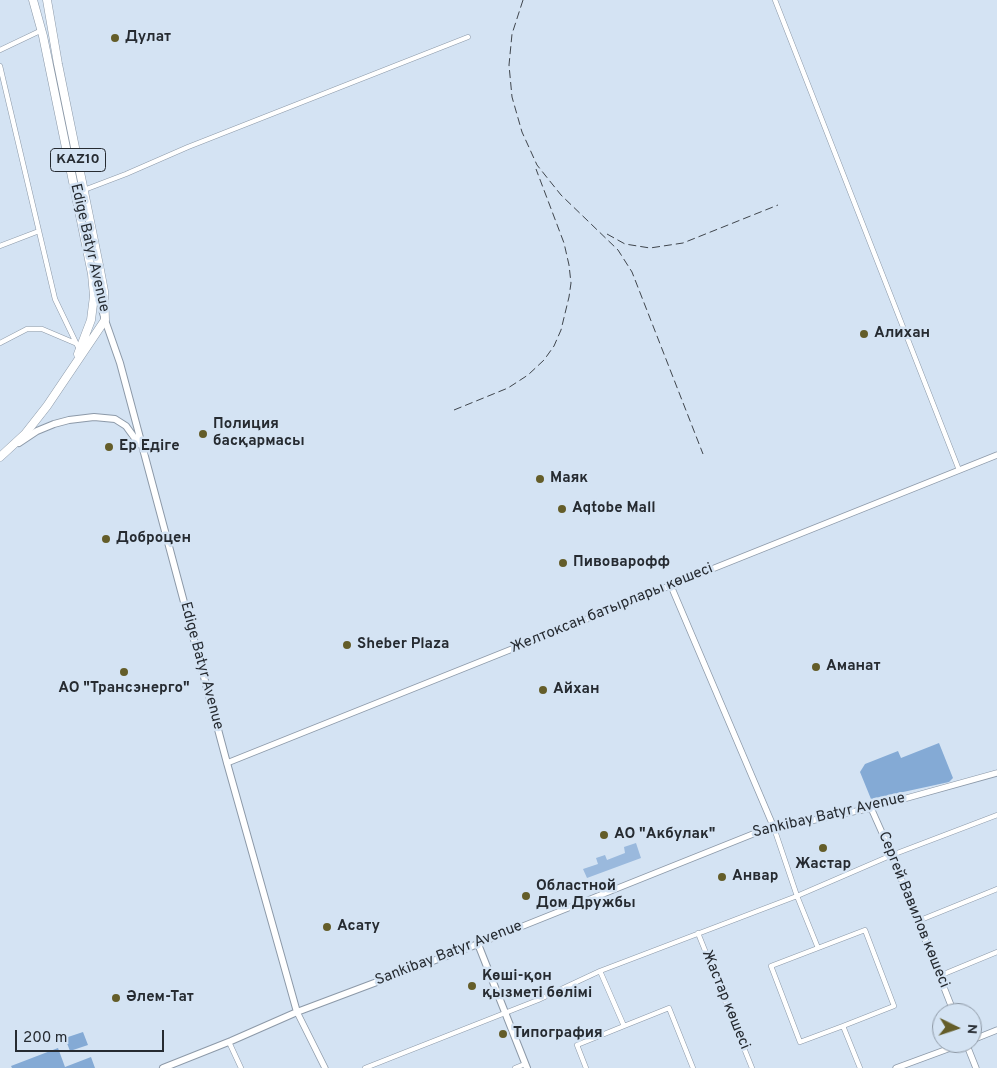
<!DOCTYPE html>
<html>
<head>
<meta charset="utf-8">
<style>
	body { margin:0 }
	#map { position:relative; width:997px; height:1068px; overflow:hidden; background:#d4e3f3; font-family:Overpass,sans-serif }
	canvas { display:block }
	.north { position:absolute; left:932px; top:1003px; width:50px; height:50px; box-sizing:border-box; background:#d4e3f3; border:1px solid #8e99a5; border-radius:50%; rotate:94deg; font-size:14px; font-weight:700; line-height:20px; text-align:center; color:#262b31 }
	.north::after { content:''; display:block; margin:auto; width:18px; height:22px; background:#645d29; clip-path:polygon(50% 0,100% 100%,50% 72%,0 100%) }
	.scale { position:absolute; left:15px; top:1030px; width:149px; height:22px; box-sizing:border-box; border:2px solid #262b31; border-top:0; padding-left:6px; font-size:15px; line-height:18px; white-space:nowrap; color:#262b31; -webkit-text-stroke:4px #d4e3f3; paint-order:stroke }
</style>
</head>
<body>
<div id="map">
<canvas width="997" height="1068"></canvas>
<div class="north">N</div>
<div class="scale">200 m</div>
</div>
<script>
const c = document.querySelector('canvas').getContext('2d');
c.lineJoin = 'round';
function fillPath(path, color) { c.fillStyle = color; c.fill(path, 'evenodd'); }
const shape = rows => new Path2D(rows.map(r => 'M' + r).join(''));
function trace(path, color, width, dash) { c.strokeStyle = color; c.lineWidth = width; c.lineCap = dash ? 'butt' : 'round'; c.setLineDash(dash || []); c.stroke(path); }
function label(font, color, halo, rows, align = 'center') {
  c.font = font + ' Overpass,sans-serif'; c.lineWidth = 5; c.setLineDash([]); c.textBaseline = 'middle'; c.strokeStyle = halo; c.fillStyle = color; for (const [text, x, y, turn = 0] of rows) {
    c.save(); c.translate(x, y); c.rotate((+turn || 0) * Math.PI / 180); c.textAlign = isNaN(turn) ? turn : align; if (halo) c.strokeText(text, 0, 0); c.fillText(text, 0, 0); c.restore();
  }
}
fillPath(shape([
	[636,843,641,858,587,878,583,869,598,864,596,858,605,855,607,860,625,853,624,847]
]), '#9ab9dd');
fillPath(shape([
	[939,743,953,778,949,782,871,799,860,772,865,764,898,751,901,758],
	[83,1032,88,1045,70,1051,65,1038],
	[58,1048,65,1067,91,1057,95,1068,12,1068,11,1066]
]), '#84aad5');
const minor = shape([
	[775,0,959,470],
	[0,50,42,30],
	[0,66,55,299,79,349],
	[84,190,126,174,188,147,468,37],
	[0,246,39,231],
	[0,343,27,329,42,329,75,343],
	[774,828,797,896,818,948,865,930,894,1006,843,1026],
	[918,921,997,889],
	[698,933,752,1068],
	[818,948,771,966,800,1042,843,1026,860,1068],
	[600,971,624,1026,669,1008,693,1068],
	[939,976,997,952],
	[229,1042,241,1068],
	[365,1068,538,1000,600,971,797,896,892,855,997,815],
	[515,1068,525,1064],
	[586,1068,577,1045,624,1026]
]);
const tertiary = shape([
	[671,586,774,828],
	[227,763,997,455],
	[871,808,892,855,954,1013],
	[478,944,758,832,871,808,997,773],
	[297,1012,325,1068],
	[972,1040,997,1030],
	[966,1043,976,1068],
	[896,1068,964,1043]
]);
const secondary = shape([
	[95,285,105,320,120,363,227,763,297,1012],
	[19,443,37,431,54,424,69,420,94,417,115,419,126,426,139,444],
	[163,1068,231,1041,297,1012,478,944,527,1068]
]);
const primary = shape([
	[33,0,43,36,92,274,94,296,91,320,78,354],
	[0,457,25,434,47,406,105,320,104,291,100,270,58,64,47,0]
]);
trace(minor, '#8c99a8', 5.5);
trace(tertiary, '#8c99a8', 7);
trace(secondary, '#8c99a8', 8);
trace(primary, '#8c99a8', 9);
trace(minor, '#fff', 4.5);
trace(tertiary, '#fff', 5.5);
trace(secondary, '#fff', 6);
trace(primary, '#fff', 8);
trace(shape([
	[523,0,512,34,509,65,512,97,522,132,537,165,561,195,618,250,632,272,703,454],
	[607,234,625,244,650,248,683,243,778,205],
	[454,410,508,388,528,375,544,360,554,346,561,330,569,297,571,283,569,265,564,243,536,169]
]), '#3f454c', 1, [8, 4]);
for (const [x, y, r, color] of [
	[115,38,5,"#645d29"],
	[864,334,5,"#645d29"],
	[203,434,5,"#645d29"],
	[109,447,5,"#645d29"],
	[540,479,5,"#645d29"],
	[562,509,5,"#645d29"],
	[106,539,5,"#645d29"],
	[563,563,5,"#645d29"],
	[347,645,5,"#645d29"],
	[816,667,5,"#645d29"],
	[124,672,5,"#645d29"],
	[543,690,5,"#645d29"],
	[604,835,5,"#645d29"],
	[823,848,5,"#645d29"],
	[722,877,5,"#645d29"],
	[526,896,5,"#645d29"],
	[327,927,5,"#645d29"],
	[472,986,5,"#645d29"],
	[116,998,5,"#645d29"],
	[503,1034,5,"#645d29"]
]) { const dot = new Path2D(); dot.arc(x, y, r, 0, 2 * Math.PI); c.fillStyle = color; c.fill(dot); trace(dot, '#d4e3f3', 2); }
for (const [x, y, w] of [
	[78,160,55]
]) { const box = new Path2D(); box.roundRect(x - w / 2, y - 11.5, w, 23, 4); c.fillStyle = '#d4e3f3'; c.fill(box); trace(box, '#262b31', 1); }
label('bold 14px', '#262b31', null, [
	["KAZ10",78,160]
]);
label('bold 15px', '#262b31', '#d4e3f3', [
	["Дулат",125,38],
	["Алихан",874,334],
	["Полиция",213,425],
	["басқармасы",213,442],
	["Ер Едіге",119,447],
	["Маяк",550,479],
	["Aqtobe Mall",572,509],
	["Доброцен",116,539],
	["Пивоварофф",573,563],
	["Sheber Plaza",357,645],
	["Аманат",826,667],
	["АО \"Трансэнерго\"",124,689,"center"],
	["Айхан",553,690],
	["АО \"Акбулак\"",614,835],
	["Жастар",823,865,"center"],
	["Анвар",732,877],
	["Областной",536,887],
	["Дом Дружбы",536,904],
	["Асату",337,927],
	["Көші-қон",482,977],
	["қызметі бөлімі",482,994],
	["Әлем-Тат",126,998],
	["Типография",513,1034]
], 'left');
label('15px', '#262b31', '#d4e3f3', [
	["Edige Batyr Avenue",89,248,77],
	["Желтоксан батырлары көшесі",612,609,-22],
	["Edige Batyr Avenue",201,666,75],
	["Sankibay Batyr Avenue",829,816,-13],
	["Сергей Вавилов көшесі",913,910,68],
	["Sankibay Batyr Avenue",449,954,-21],
	["Жастар көшесі",725,1000,68]
]);
</script>
</body>
</html>
